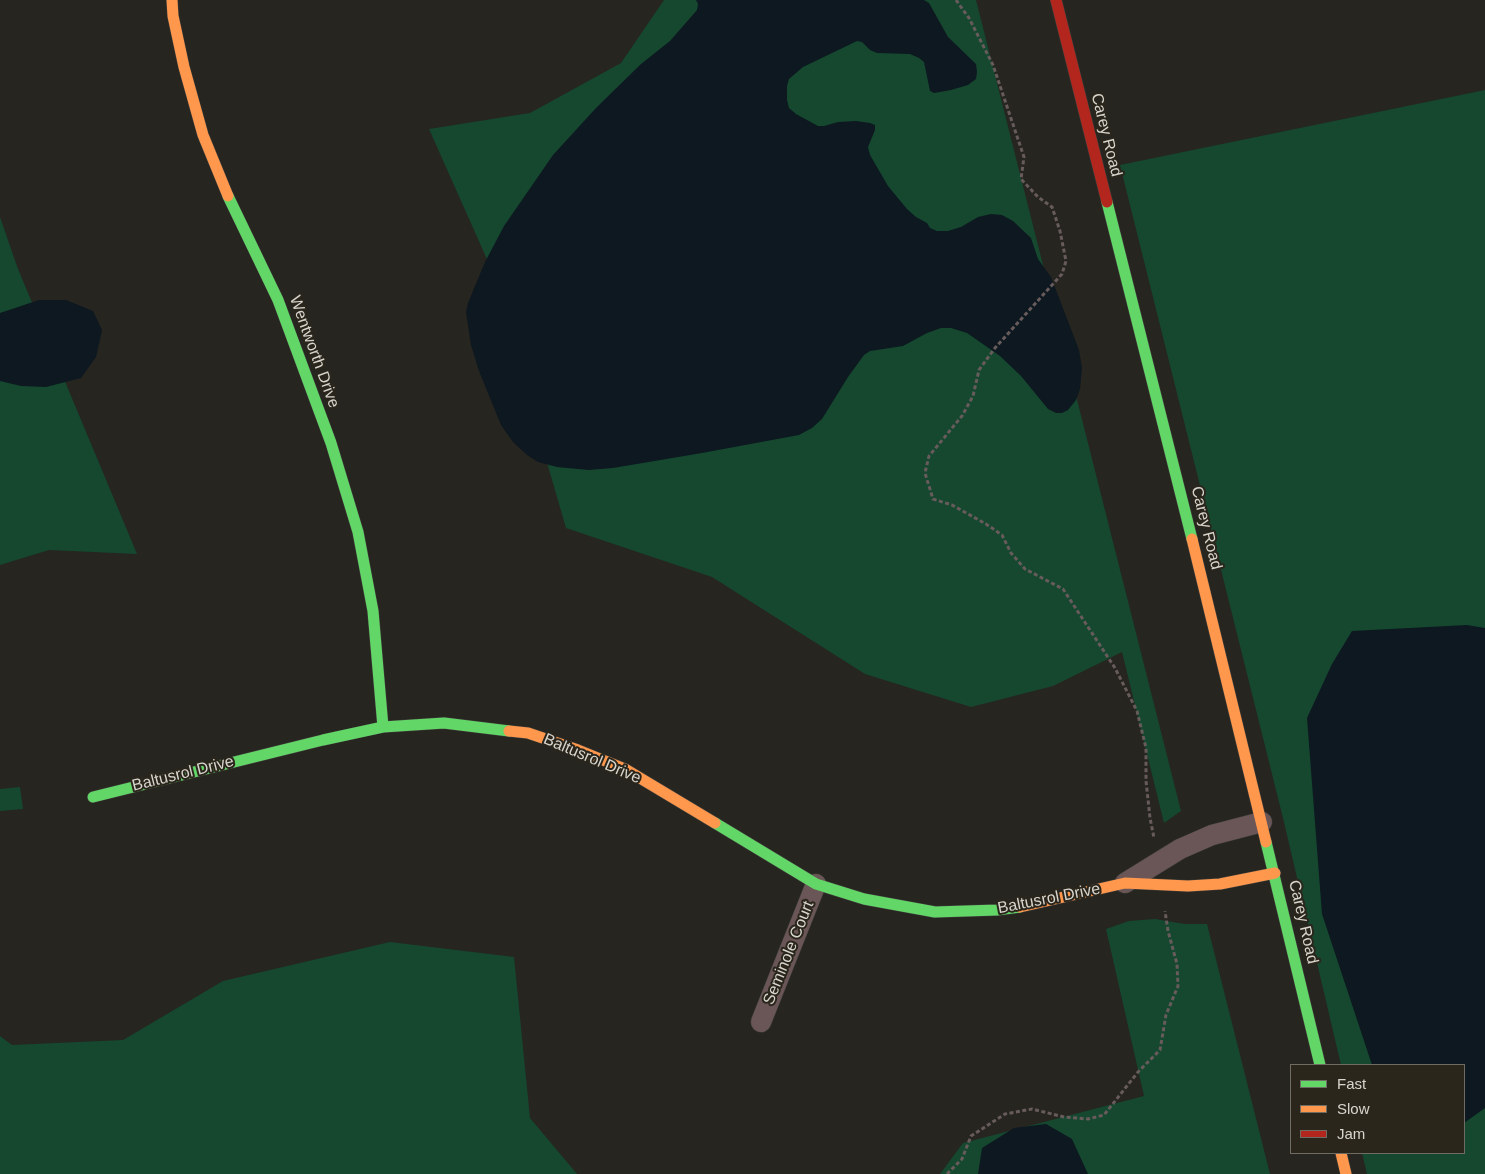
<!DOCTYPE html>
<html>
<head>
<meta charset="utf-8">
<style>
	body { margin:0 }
	#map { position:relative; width:1485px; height:1174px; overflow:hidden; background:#262520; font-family:Helvetica,sans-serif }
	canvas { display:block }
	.legend { position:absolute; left:1290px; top:1064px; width:175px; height:90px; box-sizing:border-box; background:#2a261c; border:1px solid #6f6c63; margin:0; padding:6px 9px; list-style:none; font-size:15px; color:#d7d5ce }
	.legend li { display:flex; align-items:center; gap:10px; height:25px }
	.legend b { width:25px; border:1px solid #6f6c63 }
</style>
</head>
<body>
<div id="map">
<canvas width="1485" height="1174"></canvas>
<ul class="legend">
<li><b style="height:6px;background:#63d668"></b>Fast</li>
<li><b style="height:6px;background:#ff974d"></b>Slow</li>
<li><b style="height:6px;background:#b3261e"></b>Jam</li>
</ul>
</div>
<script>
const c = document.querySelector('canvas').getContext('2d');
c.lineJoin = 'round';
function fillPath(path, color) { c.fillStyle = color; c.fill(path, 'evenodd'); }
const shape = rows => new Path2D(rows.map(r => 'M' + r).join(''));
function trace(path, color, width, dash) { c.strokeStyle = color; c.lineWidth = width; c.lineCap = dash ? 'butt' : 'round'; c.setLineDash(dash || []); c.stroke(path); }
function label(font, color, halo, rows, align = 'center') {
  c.font = font + ' Helvetica,sans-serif'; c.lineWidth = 4; c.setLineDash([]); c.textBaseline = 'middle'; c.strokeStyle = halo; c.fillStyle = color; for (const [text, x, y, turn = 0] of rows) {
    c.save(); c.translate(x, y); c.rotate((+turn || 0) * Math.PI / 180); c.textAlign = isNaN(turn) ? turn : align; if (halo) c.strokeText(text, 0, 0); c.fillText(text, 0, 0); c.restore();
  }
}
fillPath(shape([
	[664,0,976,0,1181,811,1164,823,1122,652,1053,686,971,707,865,674,712,577,566,528,490,266,429,129,530,113,621,63],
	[1485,90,1485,1174,1367,1174,1362,1153,1464,1153,1464,1065,1341,1065,1283,818,1120,165],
	[0,217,18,269,137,554,49,550,0,565],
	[20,787,23,809,0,811,0,789],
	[1155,919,1185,924,1207,924,1270,1174,940,1174,963,1143,1144,1096,1106,929,1129,921],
	[390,942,514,957,530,1118,577,1174,0,1174,0,1036,12,1045,123,1040,223,981]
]), '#15482f');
fillPath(shape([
	[696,0,924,0,929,3,948,37,976,64,977,72,976,79,968,85,951,90,934,93,930,91,924,62,919,58,910,54,877,53,870,50,862,42,857,41,803,67,789,79,787,86,787,100,789,108,796,114,818,126,824,126,838,122,856,121,870,123,875,125,875,130,868,147,870,155,888,186,907,209,916,217,927,223,930,228,937,231,948,231,961,227,978,217,991,214,1002,215,1013,221,1031,238,1038,259,1051,277,1079,350,1082,368,1080,389,1076,400,1068,410,1062,413,1056,413,1048,409,1021,376,1000,356,967,333,951,328,941,328,927,333,903,346,870,351,864,355,848,377,822,419,812,428,799,435,702,453,613,468,589,470,557,467,538,462,527,455,513,442,501,425,479,371,471,345,466,312,468,303,485,262,504,226,553,155,596,108,641,64,670,41,697,10,698,4],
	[39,300,66,300,93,311,102,330,96,357,81,378,46,387,21,386,0,381,0,313],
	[1467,625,1485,628,1485,1108,1464,1123,1464,1065,1372,1065,1322,914,1307,718,1332,664,1352,631],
	[1046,1124,1072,1139,1088,1174,978,1174,982,1148,1014,1128]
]), '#0d1820');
const street = shape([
	[1125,883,1180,849,1212,835,1262,822],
	[761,1022,816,884]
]);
const fast = shape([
	[228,196,278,300,331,443,358,532,373,611,383,727],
	[1107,202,1192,539],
	[93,797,323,740,383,727,444,723,509,731],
	[715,823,816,884,864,899,935,912,997,910,1020,907],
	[1266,842,1320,1065]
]);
const slow = shape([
	[172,0,173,16,184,67,203,135,228,196],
	[1192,539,1266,842],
	[509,731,528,733,578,750,625,769,715,823],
	[1020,907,1125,883,1188,886,1220,884,1275,873],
	[1341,1153,1346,1174]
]);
const jam = shape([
	[1056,0,1107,202]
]);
trace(street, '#41403d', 21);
trace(fast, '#41403d', 12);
trace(slow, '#41403d', 12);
trace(jam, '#41403d', 12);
trace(shape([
	[956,0,969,18,993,65,1024,157,1021,179,1038,197,1052,207,1060,231,1066,261,1062,274,995,348,979,370,973,396,962,416,929,456,925,473,933,499,952,505,986,524,1002,535,1011,553,1025,569,1063,589,1115,668,1137,711,1146,748,1146,781,1150,818,1154,838],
	[947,1174,962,1159,971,1136,1005,1114,1032,1109,1064,1117,1088,1119,1104,1115,1138,1072,1160,1050,1166,1015,1178,986,1177,964,1168,931,1165,911]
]), '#675b5b', 3, [4, 2.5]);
trace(street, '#6a5657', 20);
trace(fast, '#63d668', 11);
trace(slow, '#ff974d', 11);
trace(jam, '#b3261e', 11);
label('16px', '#d7d5ce', '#2a261c', [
	["Carey Road",1106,135,76],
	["Wentworth Drive",314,352,70],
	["Carey Road",1206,528,76],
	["Baltusrol Drive",592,759,23],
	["Baltusrol Drive",183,774,-14],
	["Baltusrol Drive",1049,899,-11],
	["Carey Road",1303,922,77],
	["Seminole Court",789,953,-68]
]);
</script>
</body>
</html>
